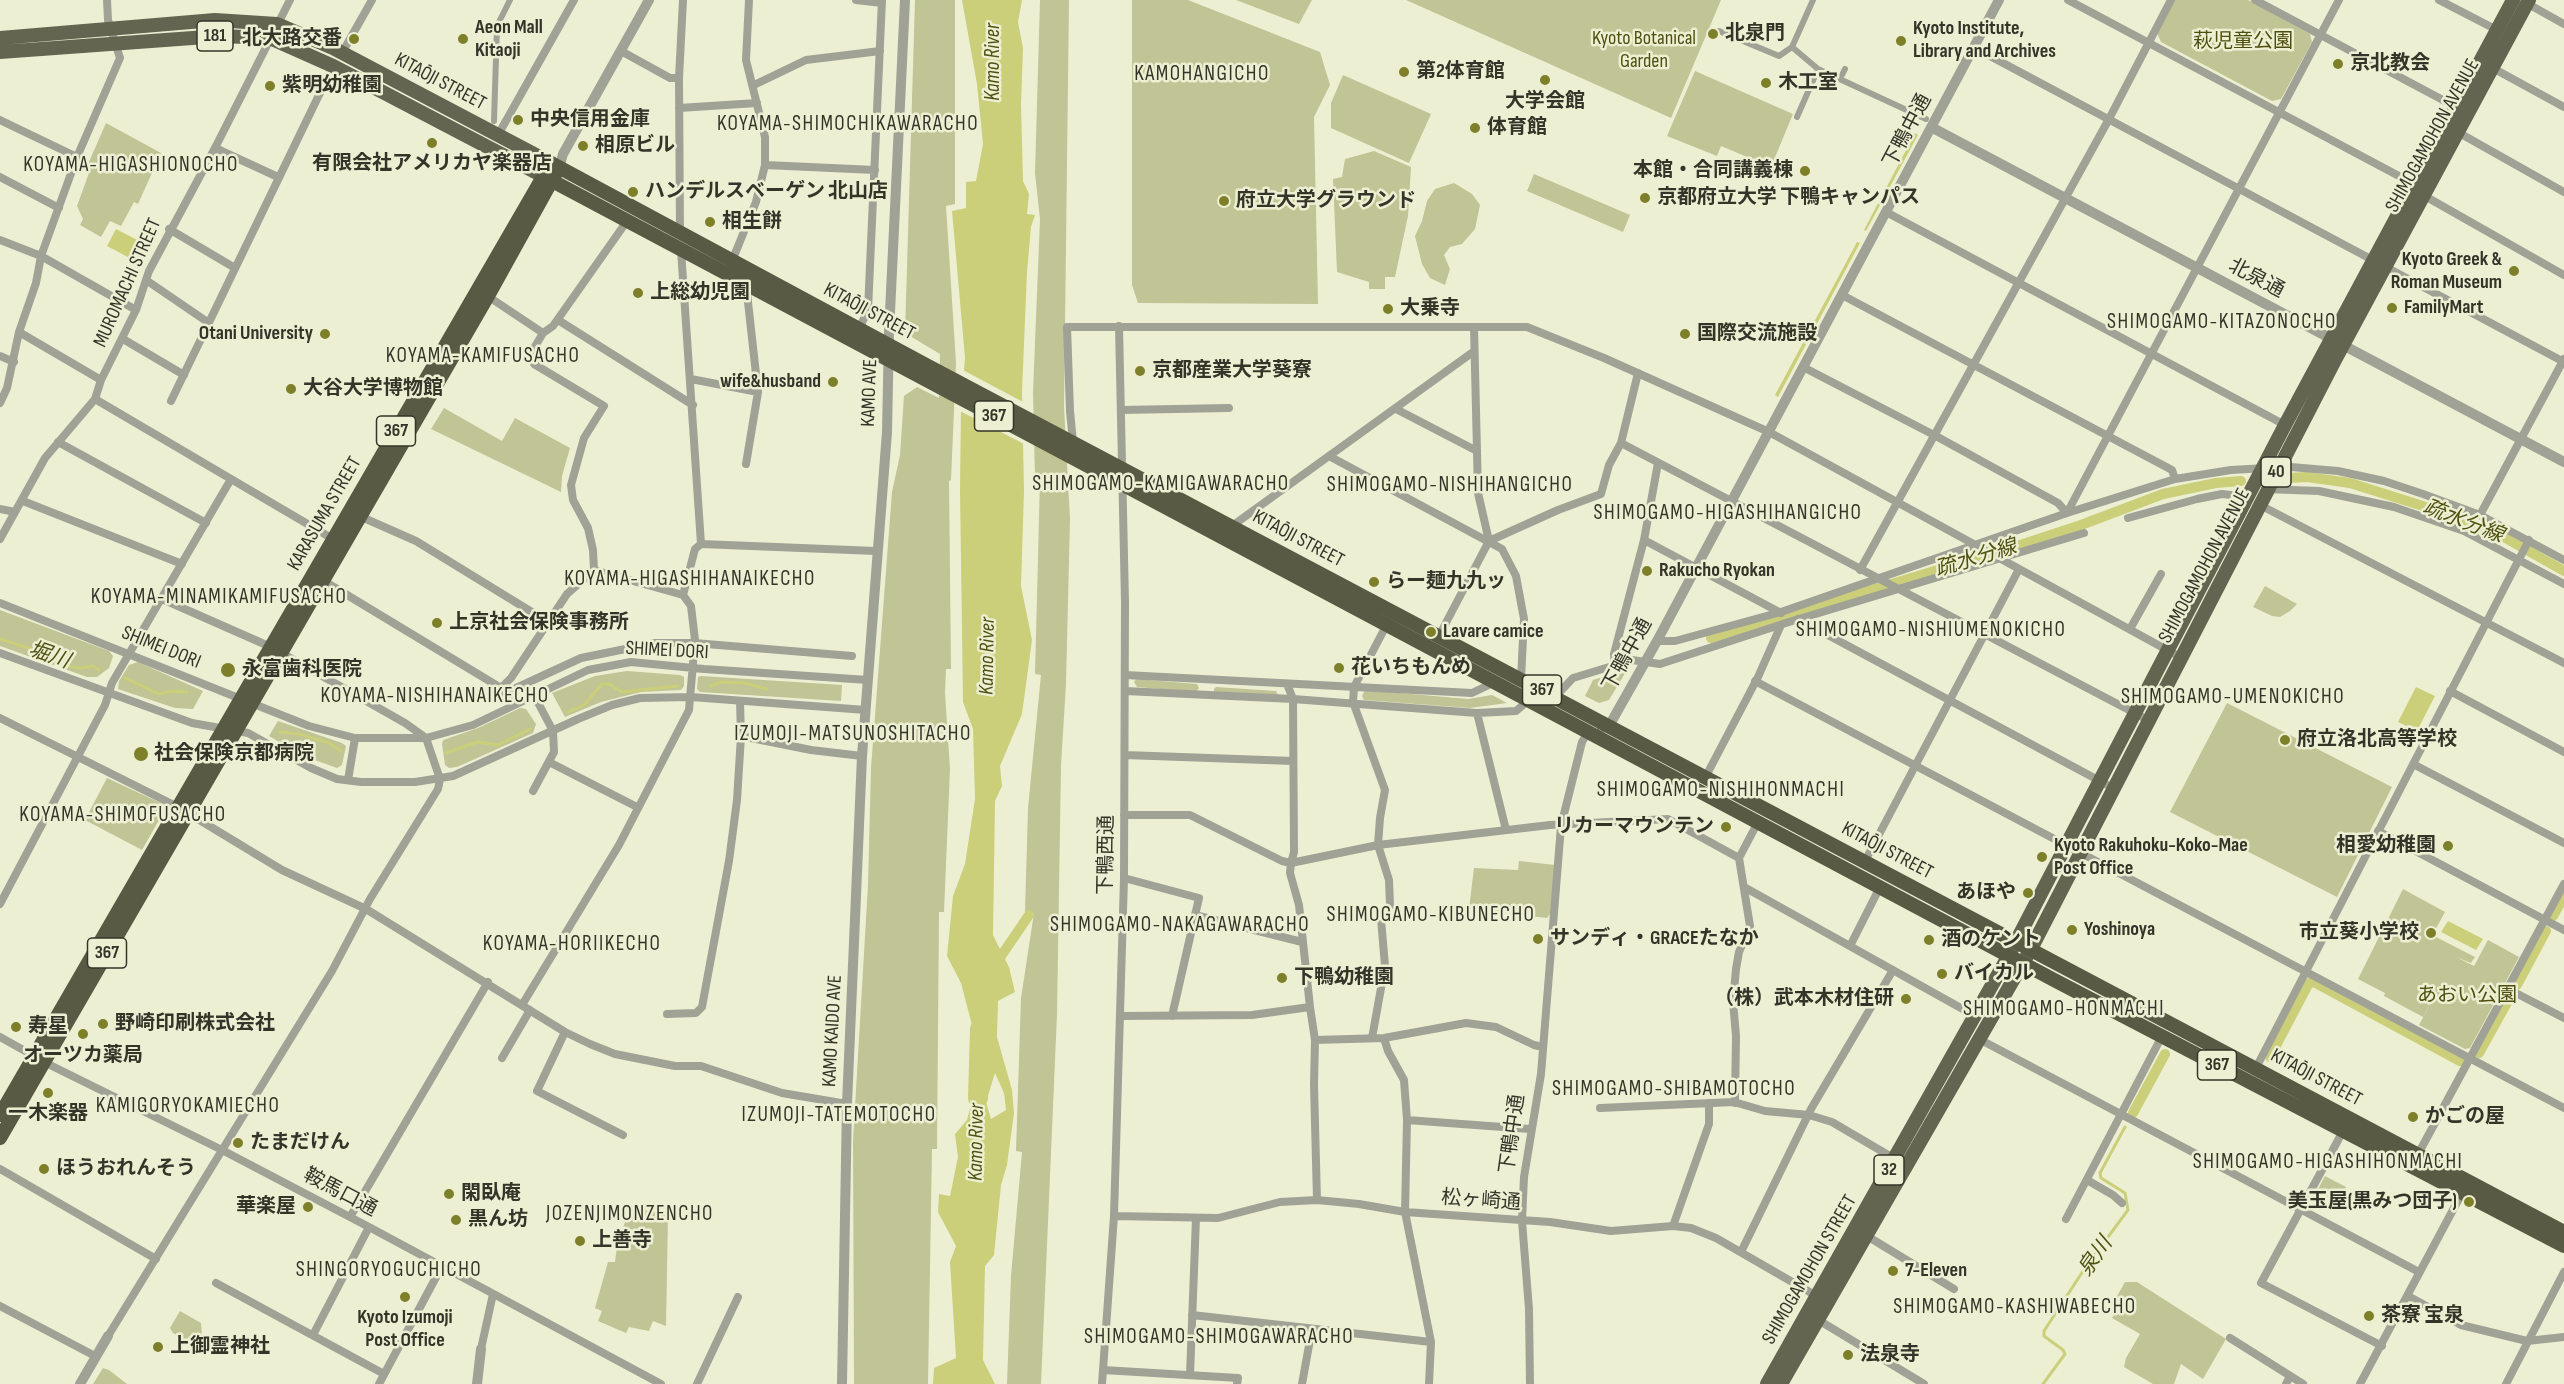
<!DOCTYPE html>
<html>
<head>
<meta charset="utf-8">
<style>
	body { margin:0 }
	canvas { display:block; background:#edefd3 }
</style>
</head>
<body>
<canvas width="2564" height="1384"></canvas>
<script>
const c = document.querySelector('canvas').getContext('2d');
c.lineJoin = 'round';
function fillPath(path, color) { c.fillStyle = color; c.fill(path, 'evenodd'); }
const shape = rows => new Path2D(rows.map(r => 'M' + r).join(''));
function trace(path, color, width, dash) { c.strokeStyle = color; c.lineWidth = width; c.lineCap = dash ? 'butt' : 'round'; c.setLineDash(dash || []); c.stroke(path); }
function label(font, color, halo, rows, align = 'center') {
  c.font = font + ' "Sofia Sans Condensed","Noto Sans JP",sans-serif'; c.lineWidth = 5; c.setLineDash([]); c.textBaseline = 'middle'; c.strokeStyle = halo; c.fillStyle = color; for (const [text, x, y, turn = 0] of rows) {
    c.save(); c.translate(x, y); c.rotate((+turn || 0) * Math.PI / 180); c.textAlign = isNaN(turn) ? turn : align; if (halo) c.strokeText(text, 0, 0); c.fillText(text, 0, 0); c.restore();
  }
}
fillPath(shape([
	[915,0,955,0,955,204,946,206,956,363,951,480,949,481,951,669,946,669,945,693,950,769,944,912,939,912,937,1149,932,1149,928,1384,854,1384,853,1141,868,885,871,768,892,492,900,455,904,396,917,387,939,398,940,354,905,333],
	[1040,0,1069,0,1064,407,1070,519,1066,684,1061,765,1057,1014,1041,1384,1007,1384,1011,1276,1022,1152,1016,1151,1021,998,1034,913,1025,912,1028,808,1041,675,1035,674,1040,478,1035,478,1033,392,1040,219,1035,173],
	[1132,0,1188,0,1320,52,1330,85,1314,117,1318,304,1138,303,1132,285],
	[1236,0,1312,0,1299,24],
	[1406,0,1721,0,1671,118],
	[2174,0,2248,0,2310,34,2312,42,2281,99,2272,101,2161,42,2157,33],
	[1695,71,1793,114,1771,167,1721,146,1717,156,1667,136],
	[1343,75,1431,114,1409,163,1331,128,1331,103],
	[106,123,161,153,138,204,134,202,121,226,110,221,101,237,80,225,83,219,77,206,89,173,85,171],
	[1374,151,1411,167,1408,216,1395,277,1385,277,1385,289,1369,289,1369,282,1337,272,1333,179,1342,177,1345,159],
	[1534,174,1630,215,1623,232,1527,191],
	[1454,183,1472,194,1480,205,1475,229,1462,244,1450,247,1444,255,1450,269,1445,285,1430,278,1422,264,1415,236,1422,221,1427,201,1435,189],
	[444,408,502,441,515,418,570,448,562,476,561,492,431,429],
	[2265,586,2297,604,2290,611,2280,617,2272,616,2253,607],
	[0,610,109,651,113,656,109,668,97,677,87,677,0,646],
	[138,662,203,691,193,709,175,708,118,689,119,681,129,665],
	[1627,670,1609,700,1599,703,1585,696,1593,680],
	[627,671,680,675,684,677,684,686,681,690,641,692,601,702,565,717,552,693,595,676],
	[701,676,842,685,841,701,700,692,697,689,698,677],
	[1136,679,1197,684,1199,688,1196,692,1137,687,1134,682],
	[1216,687,1276,691,1278,695,1214,693,1214,689],
	[1365,690,1468,699,1492,695,1507,703,1470,708,1364,700,1362,696],
	[2227,703,2392,787,2337,897,2170,812],
	[520,708,526,709,536,724,533,733,457,767,449,768,445,765,442,744,443,740,478,728],
	[278,721,342,743,346,746,342,765,337,768,301,755,269,736],
	[107,778,167,806,142,850,85,820],
	[1519,861,1555,865,1550,914,1547,918,1469,909,1474,868,1518,870],
	[2403,889,2445,912,2434,932,2436,937,2475,957,2471,963,2456,957,2474,966,2488,940,2519,957,2470,1048,2465,1049,2419,1025,2441,984,2423,1017,2384,996,2385,993,2358,979],
	[2325,1176,2346,1187,2338,1202,2317,1191],
	[630,1207,668,1215,666,1326,653,1321,649,1331,629,1327,626,1333,598,1321,602,1311,595,1308,608,1262,615,1262,617,1246],
	[2125,1282,2137,1282,2226,1339,2203,1379,2181,1364,2174,1384,2153,1384,2124,1367,2126,1358,2140,1334,2112,1318,2116,1311,2116,1298],
	[180,1311,201,1323,203,1349,173,1333,170,1328],
	[103,1368,109,1370,127,1384,93,1384]
]), '#c1c494');
fillPath(shape([
	[962,0,1022,0,1018,22,1023,48,1021,104,1023,181,1029,194,1027,214,1035,215,1031,227,1027,272,1022,392,1024,491,1021,586,1032,640,1022,714,1000,766,1002,786,995,801,993,935,1009,967,1015,992,998,1001,997,1037,1012,1090,1014,1113,1007,1165,1001,1185,994,1255,985,1266,983,1360,995,1384,933,1384,934,1368,956,1358,950,1262,956,1246,938,1212,939,1194,950,1196,958,1157,955,1134,967,1120,982,1063,961,983,947,956,953,896,965,864,975,799,973,729,963,702,960,490,961,406,965,358,952,211,966,208,966,182,976,181,983,144,977,84],
	[995,1073,1004,1093,1006,1110,991,1119,986,1102],
	[1915,133,1918,135,1866,231,1864,230],
	[116,229,151,247,141,264,107,246],
	[1857,242,1860,243,1778,397,1775,395],
	[2416,687,2435,696,2417,731,2398,722],
	[2448,921,2483,939,2476,950,2441,932]
]), '#cbcf7a');
fillPath(shape([
	[961,369,1025,403,1026,445,958,410]
]), '#edefd3');
trace(shape([
	[0,639,50,655,55,660,72,667,81,668,93,666,99,670],
	[125,678,159,694,172,691,187,692],
	[711,686,721,682,745,683,767,689],
	[568,712,584,705,602,684,609,684,622,692,678,686],
	[279,732,299,734,329,743,341,751],
	[446,753,477,742,498,745,530,729],
	[2043,1384,2065,1354,2063,1350,2044,1336,2044,1331,2085,1268,2128,1210,2125,1193,2101,1178,2100,1173,2125,1127]
]), '#cbcf7a', 3);
trace(shape([
	[2286,478,2307,477,2350,483,2442,512,2500,535,2564,571],
	[1711,638,2011,548,2081,525,2163,494,2216,483,2241,481],
	[2553,916,2564,896],
	[995,965,1029,915],
	[2517,985,2546,931],
	[2479,1053,2509,999],
	[2270,1057,2309,983,2314,982,2460,1061],
	[2133,1113,2165,1054]
]), '#cbcf7a', 10);
trace(shape([
	[978,1098,980,1029]
]), '#cbcf7a', 20);
trace(shape([
	[1719,31,1779,56,1792,47,1813,0],
	[1792,47,1818,69,1926,119],
	[1842,75,1845,69],
	[1797,117,1818,69],
	[494,121,497,26,510,0]
]), '#a1a296', 6);
trace(shape([
	[856,0,882,3],
	[2068,0,2414,184,2423,195,2564,275],
	[2255,0,2456,107],
	[2439,0,2497,30],
	[2521,0,2564,24],
	[1973,47,2564,362],
	[621,51,670,78,679,78],
	[342,53,372,0],
	[2489,66,2564,107],
	[754,85,806,60,880,51],
	[679,108,757,103],
	[0,120,77,157],
	[2454,130,2564,192],
	[498,135,574,0],
	[215,148,278,177],
	[765,165,875,170],
	[0,177,59,208],
	[1886,212,2285,425],
	[169,229,235,268],
	[680,232,679,78,683,0],
	[0,240,41,256,136,310],
	[681,250,701,544],
	[732,261,756,202,765,165,765,137,746,60,749,0],
	[146,280,209,323],
	[486,295,543,333,533,350,534,364,604,406,584,438,571,485,573,500,588,528,593,550,594,570,567,594,511,678,501,688,513,705],
	[1842,295,2172,470,2175,479],
	[558,320,693,405],
	[1474,327,1478,493,1489,541],
	[859,329,868,310,882,0],
	[19,332,101,380],
	[543,333,553,326,627,221],
	[123,339,184,375],
	[0,356,14,362],
	[1803,367,1934,435,2058,503,2067,513,2339,0],
	[691,379,758,392],
	[95,399,333,539],
	[171,401,333,66],
	[0,403,7,388,19,332,36,283,41,256,77,157,120,58,108,20,107,0],
	[1396,409,1477,451],
	[1121,410,1229,408],
	[58,442,206,523],
	[1073,442,1070,411,1067,327,1527,327,1604,358,1769,432,2180,657],
	[1621,443,1638,373],
	[1329,456,1502,549,1516,576,1524,619,1521,679],
	[746,464,758,392,746,284],
	[2279,466,2338,471,2384,481,2423,494,2480,515,2564,560],
	[2265,489,2319,491,2394,507,2464,531,2564,584],
	[23,501,182,564],
	[2258,504,2564,663],
	[0,509,15,512],
	[357,515,416,541,548,622],
	[2480,515,2564,359],
	[2128,518,2197,499,2222,494,2240,496,2250,491],
	[1232,526,1473,352],
	[0,539,45,458,95,399,101,380,136,310,149,271,215,148,290,0],
	[1644,540,1781,613],
	[594,570,683,595],
	[1860,570,2109,119,2171,0],
	[319,578,501,688],
	[0,603,309,726,355,738,426,738,473,725,588,670,631,662,704,669,868,680],
	[1798,619,2113,788],
	[2130,629,2161,574],
	[1439,636,1489,541,1558,510,1601,494,1609,465,1621,443,2148,720],
	[1657,641,1675,641,1781,612,2067,513,2175,479,2231,470,2266,468],
	[0,653,192,723,248,733,311,768,337,779,361,782,415,782,453,776,578,719,612,705,640,698,691,697,866,710],
	[1615,666,1614,654,1644,540,1658,463],
	[1125,675,1472,693,1495,682],
	[1755,681,2564,1108],
	[1125,691,1293,699,1477,713,1516,711,1529,700],
	[2450,691,2564,752],
	[506,695,516,688,581,658,655,643,694,643,852,656],
	[1555,697,1573,678,1632,660,1660,664,1789,622,2084,533],
	[1477,713,1506,830],
	[0,718,178,807,282,870,366,909,565,1032,590,1044,615,1054,675,1066,701,1066,782,1093,847,1104],
	[741,736,811,750,862,756],
	[1125,755,1293,761],
	[549,762,637,807],
	[2413,764,2564,843],
	[1706,776,1758,677,1781,625],
	[348,780,355,738],
	[533,791,554,752,553,731,534,695],
	[1124,815,1190,815,1282,861,1291,863,1294,852,1293,699,1287,684],
	[2378,831,2564,930],
	[1865,861,2019,569],
	[1124,878,1199,898,1172,1016],
	[1744,887,1977,1017],
	[0,904,105,705,112,683,231,479],
	[1195,915,1302,942],
	[1850,946,1880,887],
	[2508,989,2564,1018],
	[522,1005,619,845,689,710,695,640,691,606,683,595,695,549,701,544,876,551],
	[667,1014,696,1013,702,1007,729,861,737,800,741,736,740,701],
	[1121,1016,1252,1015,1310,1007],
	[565,1032,537,1091,623,1135],
	[0,1037,52,1066,222,1150,369,1227,661,1384],
	[1372,1038,1385,966,1381,919,1390,905,1389,880,1378,845,1380,818,1385,790,1353,702,1354,687,1387,624],
	[1384,1038,1388,1051,1404,1080,1407,1120,1405,1212,1431,1342,1429,1384],
	[1979,1039,2419,1272],
	[1315,1040,1384,1038,1466,1023,1496,1027,1534,1045,1543,1047],
	[502,1058,530,1010],
	[2256,1068,2529,540],
	[1735,1103,1736,1036,1733,1001,1736,969,1739,952,1750,926,1739,858,1758,822],
	[1600,1108,1734,1102,1765,1111,1809,1115,1832,1122,1895,1159],
	[1407,1120,1530,1129],
	[2343,1131,2261,1283,2382,1346],
	[2416,1158,2564,884],
	[0,1169,156,1259],
	[2087,1180,2113,1195,2122,1203],
	[1317,1200,1314,1085,1315,1040,1310,1007,1299,905,1290,873,1291,863,1378,845,1550,825,1668,819,1739,858],
	[1114,1216,1218,1218,1280,1202,1317,1200,1359,1204,1405,1212,1550,1222,1611,1231,1673,1226,1691,1228,1716,1238,1820,1298],
	[350,1217,488,982],
	[2066,1219,2162,1036],
	[1673,1226,1709,1124,1709,1103],
	[1867,1236,1954,1289],
	[1741,1252,1811,1109,1893,970],
	[216,1283,384,1374],
	[2408,1296,2461,1325,2527,1341,2564,1337],
	[0,1306,95,1356],
	[1192,1315,1431,1342],
	[1815,1318,1924,1384],
	[313,1335,369,1227],
	[108,1336,332,971,370,899,438,789,440,779,426,738,405,723,271,647,162,599],
	[2230,1338,2303,1384],
	[481,1349,493,1294],
	[1103,1370,1238,1378,1237,1384],
	[1190,1375,1196,1218],
	[379,1384,442,1266],
	[697,1384,738,1297],
	[1102,1384,1114,1216,1124,878,1125,602,1119,326],
	[1302,1384,1312,1329],
	[1530,1384,1529,1309,1522,1221,1524,1177,1541,1074,1561,826,1582,742,1588,732],
	[2286,1384,2290,1376],
	[2360,1384,2462,1193],
	[2506,1384,2564,1272]
]), '#a1a296', 8);
trace(shape([
	[1931,127,2564,462],
	[559,168,563,154,649,0],
	[1602,728,1609,726,1657,641,1999,0],
	[80,1384,108,1336],
	[477,1384,481,1349],
	[842,1384,847,1104,862,756,887,432,889,333,905,0]
]), '#a1a296', 10);
trace(shape([
	[0,38,215,20,277,24,333,48,551,163],
	[0,52,220,36,270,38,333,66,543,176],
	[1767,1384,2009,955,2285,425,2513,0],
	[1781,1384,2031,949,2335,360,2529,0]
]), '#646550', 14);
trace(shape([
	[543,176,2056,981,2564,1246],
	[0,1115,551,163,926,365,2564,1232],
	[0,1138,488,296,556,173]
]), '#595a44', 14);
for (const [x, y, r, color] of [
	[1713,34,6,"#7d7f29"],
	[354,39,6,"#7d7f29"],
	[463,39,6,"#7d7f29"],
	[1901,41,6,"#7d7f29"],
	[2338,64,6,"#7d7f29"],
	[1404,72,6,"#7d7f29"],
	[1545,80,6,"#7d7f29"],
	[1766,83,6,"#7d7f29"],
	[270,86,6,"#7d7f29"],
	[518,120,6,"#7d7f29"],
	[1475,128,6,"#7d7f29"],
	[432,143,6,"#7d7f29"],
	[583,146,6,"#7d7f29"],
	[1805,171,6,"#7d7f29"],
	[633,192,6,"#7d7f29"],
	[1645,198,6,"#7d7f29"],
	[1224,201,6,"#7d7f29"],
	[710,222,6,"#7d7f29"],
	[2514,271,6,"#7d7f29"],
	[638,293,6,"#7d7f29"],
	[2392,308,6,"#7d7f29"],
	[1388,309,6,"#7d7f29"],
	[325,334,6,"#7d7f29"],
	[1685,334,6,"#7d7f29"],
	[1140,371,6,"#7d7f29"],
	[833,382,6,"#7d7f29"],
	[291,389,6,"#7d7f29"],
	[1647,571,6,"#7d7f29"],
	[1374,582,6,"#7d7f29"],
	[437,623,6,"#7d7f29"],
	[1431,632,6,"#7d7f29"],
	[1339,668,6,"#7d7f29"],
	[228,670,8,"#7d7f29"],
	[2285,740,6,"#7d7f29"],
	[141,754,8,"#7d7f29"],
	[1726,827,6,"#7d7f29"],
	[2448,846,6,"#7d7f29"],
	[2042,857,6,"#7d7f29"],
	[2028,893,6,"#7d7f29"],
	[2072,930,6,"#7d7f29"],
	[2431,933,6,"#7d7f29"],
	[1538,939,6,"#7d7f29"],
	[1929,940,6,"#7d7f29"],
	[1942,974,6,"#7d7f29"],
	[1282,978,6,"#7d7f29"],
	[1906,999,6,"#7d7f29"],
	[103,1024,6,"#7d7f29"],
	[16,1027,6,"#7d7f29"],
	[83,1034,6,"#7d7f29"],
	[48,1093,6,"#7d7f29"],
	[2413,1117,6,"#7d7f29"],
	[238,1143,6,"#7d7f29"],
	[44,1169,6,"#7d7f29"],
	[449,1194,6,"#7d7f29"],
	[2469,1202,6,"#7d7f29"],
	[308,1207,6,"#7d7f29"],
	[456,1220,6,"#7d7f29"],
	[580,1241,6,"#7d7f29"],
	[1893,1271,6,"#7d7f29"],
	[405,1297,6,"#7d7f29"],
	[2369,1316,6,"#7d7f29"],
	[158,1347,6,"#7d7f29"],
	[1848,1355,6,"#7d7f29"]
]) { const dot = new Path2D(); dot.arc(x, y, r, 0, 2 * Math.PI); c.fillStyle = color; c.fill(dot); trace(dot, '#edefd3', 2); }
for (const [x, y, w] of [
	[215,36,36],
	[994,416,39],
	[396,431,39],
	[2276,472,30],
	[1542,690,39],
	[107,953,39],
	[2217,1065,39],
	[1889,1170,30]
]) { const box = new Path2D(); box.roundRect(x - w / 2, y - 15, w, 30, 4.5); c.fillStyle = '#edefd3'; c.fill(box); trace(box, '#343429', 1.5); }
label('bold 18px', '#343429', null, [
	["181",215,36],
	["367",994,416],
	["367",396,431],
	["40",2276,472],
	["367",1542,690],
	["367",107,953],
	["367",2217,1065],
	["32",1889,1170]
]);
label('bold 20px', '#343429', '#edefd3', [
	["Aeon Mall",475,28],
	["Kitaoji",475,51],
	["Kyoto Institute,",1913,29],
	["Library and Archives",1913,52],
	["北泉門",1725,34],
	["北大路交番",342,39,"right"],
	["京北教会",2350,64],
	["第2体育館",1416,72],
	["木工室",1778,83],
	["紫明幼稚園",282,86],
	["大学会館",1545,102,"center"],
	["中央信用金庫",530,120],
	["体育館",1487,128],
	["相原ビル",595,146],
	["有限会社アメリカヤ楽器店",432,164,"center"],
	["本館・合同講義棟",1793,171,"right"],
	["ハンデルスベーゲン 北山店",645,192],
	["京都府立大学 下鴨キャンパス",1657,198],
	["府立大学グラウンド",1236,201],
	["相生餅",722,222],
	["Kyoto Greek &",2502,260,"right"],
	["Roman Museum",2502,283,"right"],
	["上総幼児園",650,293],
	["FamilyMart",2404,308],
	["大乗寺",1400,309],
	["Otani University",313,334,"right"],
	["国際交流施設",1697,334],
	["京都産業大学葵寮",1152,371],
	["wife&husband",821,382,"right"],
	["大谷大学博物館",303,389],
	["Rakucho Ryokan",1659,571],
	["らー麺九九ッ",1386,582],
	["上京社会保険事務所",449,623],
	["Lavare camice",1443,632],
	["花いちもんめ",1351,668],
	["永富歯科医院",242,670],
	["府立洛北高等学校",2297,740],
	["社会保険京都病院",154,754],
	["リカーマウンテン",1714,827,"right"],
	["Kyoto Rakuhoku-Koko-Mae",2054,846],
	["Post Office",2054,869],
	["相愛幼稚園",2436,846,"right"],
	["あほや",2016,893,"right"],
	["Yoshinoya",2084,930],
	["市立葵小学校",2419,933,"right"],
	["サンディ・GRACEたなか",1550,939],
	["酒のケント",1941,940],
	["バイカル",1954,974],
	["下鴨幼稚園",1294,978],
	["（株）武本木材住研",1894,999,"right"],
	["野崎印刷株式会社",115,1024],
	["寿星",28,1027],
	["オーツカ薬局",83,1056,"center"],
	["一木楽器",48,1114,"center"],
	["かごの屋",2425,1117],
	["たまだけん",250,1143],
	["ほうおれんそう",56,1169],
	["閑臥庵",461,1194],
	["美玉屋(黒みつ団子)",2457,1202,"right"],
	["華楽屋",296,1207,"right"],
	["黒ん坊",468,1220],
	["上善寺",592,1241],
	["7-Eleven",1905,1271],
	["茶寮 宝泉",2381,1316],
	["Kyoto Izumoji",405,1318,"center"],
	["Post Office",405,1341,"center"],
	["上御霊神社",170,1347],
	["法泉寺",1860,1355]
], 'left');
label('20px', '#4e4f0f', '#edefd3', [
	["Kyoto Botanical",1644,39],
	["Garden",1644,62],
	["萩児童公園",2243,42],
	["あおい公園",2467,996]
]);
label('20px', '#343429', '#edefd3', [
	["KITAŌJI STREET",440,82,28],
	["下鴨中通",1908,131,-62],
	["SHIMOGAMOHON AVENUE",2433,136,-61],
	["北泉通",2256,279,28],
	["MUROMACHI STREET",128,283,-66],
	["KITAŌJI STREET",869,312,28],
	["KAMO AVE",870,393,-88],
	["KARASUMA STREET",325,514,-60],
	["KITAŌJI STREET",1298,539,28],
	["SHIMOGAMOHON AVENUE",2205,566,-62],
	["SHIMEI DORI",161,648,22],
	["SHIMEI DORI",667,651,3],
	["下鴨中通",1628,655,-61],
	["KITAŌJI STREET",1887,851,28],
	["下鴨西通",1107,855,-89],
	["KAMO KAIDO AVE",833,1031,-87],
	["KITAŌJI STREET",2316,1078,28],
	["下鴨中通",1513,1134,-82],
	["鞍馬口通",340,1193,28],
	["松ヶ崎通",1481,1201,4],
	["SHIMOGAMOHON STREET",1810,1270,-60]
]);
label('italic 21px', '#4f5111', '#edefd3', [
	["Kamo River",994,62,-90],
	["疏水分線",2463,522,21],
	["疏水分線",1976,559,-17],
	["堀川",49,656,19],
	["Kamo River",988,656,-89],
	["Kamo River",977,1142,-89],
	["泉川",2096,1257,-55]
]);
c.letterSpacing = '1.5px';
label('21px', '#343429', '#edefd3', [
	["KAMOHANGICHO",1202,75],
	["KOYAMA-SHIMOCHIKAWARACHO",848,125],
	["KOYAMA-HIGASHIONOCHO",131,166],
	["SHIMOGAMO-KITAZONOCHO",2222,323],
	["KOYAMA-KAMIFUSACHO",483,357],
	["SHIMOGAMO-KAMIGAWARACHO",1161,485],
	["SHIMOGAMO-NISHIHANGICHO",1450,486],
	["SHIMOGAMO-HIGASHIHANGICHO",1728,514],
	["KOYAMA-HIGASHIHANAIKECHO",690,580],
	["KOYAMA-MINAMIKAMIFUSACHO",219,598],
	["SHIMOGAMO-NISHIUMENOKICHO",1931,631],
	["KOYAMA-NISHIHANAIKECHO",435,697],
	["SHIMOGAMO-UMENOKICHO",2233,698],
	["IZUMOJI-MATSUNOSHITACHO",853,735],
	["SHIMOGAMO-NISHIHONMACHI",1721,791],
	["KOYAMA-SHIMOFUSACHO",123,816],
	["SHIMOGAMO-KIBUNECHO",1431,916],
	["SHIMOGAMO-NAKAGAWARACHO",1180,926],
	["KOYAMA-HORIIKECHO",572,945],
	["SHIMOGAMO-HONMACHI",2064,1010],
	["SHIMOGAMO-SHIBAMOTOCHO",1674,1090],
	["KAMIGORYOKAMIECHO",188,1107],
	["IZUMOJI-TATEMOTOCHO",839,1116],
	["SHIMOGAMO-HIGASHIHONMACHI",2328,1163],
	["JOZENJIMONZENCHO",630,1215],
	["SHINGORYOGUCHICHO",389,1271],
	["SHIMOGAMO-KASHIWABECHO",2015,1308],
	["SHIMOGAMO-SHIMOGAWARACHO",1219,1338]
]);
c.letterSpacing = '0px';
</script>
</body>
</html>
